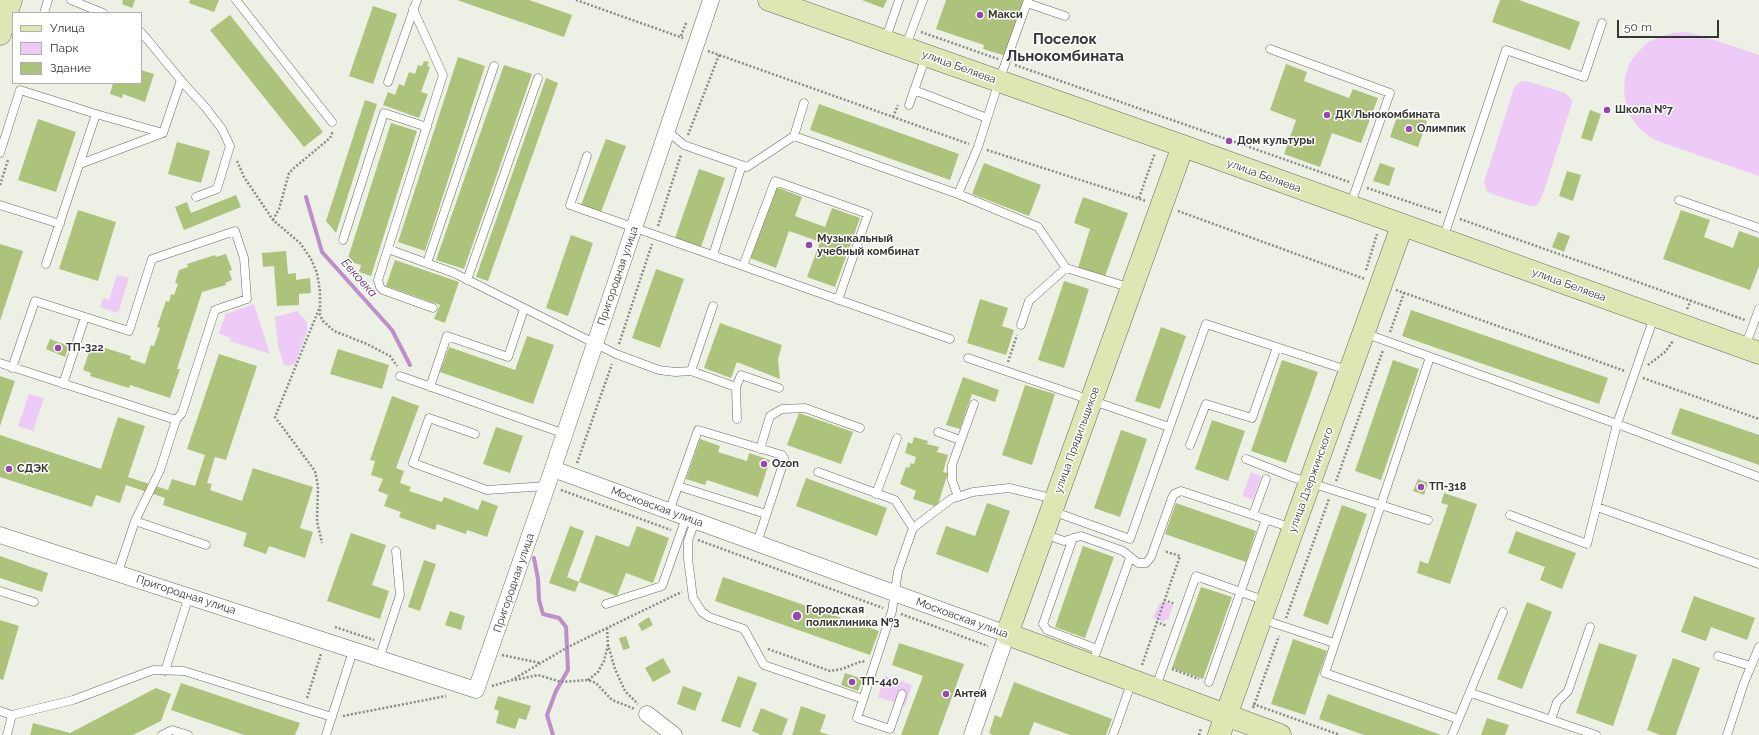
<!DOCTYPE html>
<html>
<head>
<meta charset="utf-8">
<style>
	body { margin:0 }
	#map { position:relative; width:1759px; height:735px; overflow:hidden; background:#ecf0e5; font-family:Raleway,sans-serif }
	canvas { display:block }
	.legend { position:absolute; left:12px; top:12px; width:130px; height:72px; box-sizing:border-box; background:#fff; border:1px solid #aeafad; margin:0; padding:5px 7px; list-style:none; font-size:12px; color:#343632 }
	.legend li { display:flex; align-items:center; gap:8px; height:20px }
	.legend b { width:20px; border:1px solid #aeafad }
	.scale { position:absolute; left:1617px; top:20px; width:102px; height:18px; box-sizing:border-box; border:2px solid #343632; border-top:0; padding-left:5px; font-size:12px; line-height:14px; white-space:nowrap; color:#343632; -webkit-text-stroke:3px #fff; paint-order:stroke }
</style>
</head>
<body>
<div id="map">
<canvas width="1759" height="735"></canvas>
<ul class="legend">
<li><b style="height:5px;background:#dde7b4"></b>Улица</li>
<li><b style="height:11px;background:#edcbf6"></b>Парк</li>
<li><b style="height:11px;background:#adc37b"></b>Здание</li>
</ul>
<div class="scale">50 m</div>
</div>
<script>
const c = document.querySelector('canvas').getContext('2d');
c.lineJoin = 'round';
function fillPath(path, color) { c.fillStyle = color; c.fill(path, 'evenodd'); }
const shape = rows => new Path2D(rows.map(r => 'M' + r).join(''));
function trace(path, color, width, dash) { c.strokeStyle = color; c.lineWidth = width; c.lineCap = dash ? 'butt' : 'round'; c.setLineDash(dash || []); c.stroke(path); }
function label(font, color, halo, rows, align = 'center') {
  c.font = font + ' Raleway,sans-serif'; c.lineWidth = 3; c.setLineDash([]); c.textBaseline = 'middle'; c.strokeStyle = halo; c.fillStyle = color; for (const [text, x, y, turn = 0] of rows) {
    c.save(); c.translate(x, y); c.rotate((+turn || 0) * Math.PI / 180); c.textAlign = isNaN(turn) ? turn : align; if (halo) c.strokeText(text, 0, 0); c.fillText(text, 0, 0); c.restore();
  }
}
fillPath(shape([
	[1686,32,1699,35,1759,55,1759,176,1663,143,1650,137,1639,128,1631,117,1626,105,1624,91,1625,78,1629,64,1637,53,1647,43,1659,37,1672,33],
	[1527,81,1565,93,1571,99,1572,103,1543,194,1538,204,1534,206,1530,206,1492,194,1487,191,1484,182,1514,88,1520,82],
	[117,275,129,278,118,313,100,307,103,298,109,300],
	[254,304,270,354,230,341,231,338,219,333,226,314],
	[297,311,307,322,307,331,295,364,289,366,284,365,278,346,275,317],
	[29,394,44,398,33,431,18,426],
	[1251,472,1261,476,1253,500,1242,496],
	[1163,602,1173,605,1168,620,1165,619,1164,622,1153,618,1159,603,1162,604],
	[885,676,912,685,905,706,878,697]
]), '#edcbf6');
trace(shape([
	[306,197,322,252,392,330,410,365],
	[534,558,538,579,539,600,543,614,559,618,566,627,568,670,556,691,547,715,553,735]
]), '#bd8ec9', 4);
fillPath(shape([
	[123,0,135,0,132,8,122,4],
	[190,0,219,0,214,12,189,3],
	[457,0,529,0,572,15,564,37],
	[862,0,887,0,883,8],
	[946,0,1025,0,1006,56,983,49,984,45,936,29],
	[1500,0,1519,0,1580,22,1570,50,1492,22],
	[373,6,397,14,373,84,349,76],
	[230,15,323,132,304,147,210,30],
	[458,57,485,66,425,251,398,242],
	[424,61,429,62,427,66,430,67,421,92,428,94,419,118,383,105,388,92,395,95,399,84,404,86,409,72,415,74,418,65,422,66],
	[1286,64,1307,72,1304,81,1349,98,1353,89,1378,98,1361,143,1332,133,1320,167,1284,154,1296,120,1270,110],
	[504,65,532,74,464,269,436,260],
	[141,70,154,74,145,102,123,94,122,98,110,94,113,83,141,83],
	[546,78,558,83,488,281,476,277],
	[365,100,377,104,336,233,326,221],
	[819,104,959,154,950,180,810,130],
	[1590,110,1601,114,1592,141,1581,138],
	[1399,111,1427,121,1418,147,1390,137],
	[38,119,76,132,56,192,18,180],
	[391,123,417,131,371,276,359,272,361,265,347,261],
	[606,139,626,146,601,212,581,205],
	[177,142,210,151,201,183,168,174],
	[984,163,1041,185,1029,216,972,194],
	[1380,163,1395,168,1389,186,1373,181],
	[699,169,725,178,701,247,675,238],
	[1567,171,1581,175,1573,201,1559,196],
	[776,187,802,197,795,216,825,227,832,208,860,218,835,287,807,277,820,242,789,231,776,268,750,258],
	[236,195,241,207,184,230,175,207,187,202,191,213],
	[1083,197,1128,213,1105,276,1078,268,1090,229,1074,223],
	[78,210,116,222,98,281,59,269],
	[1681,210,1710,220,1704,237,1733,248,1739,231,1759,238,1759,266,1750,290,1663,259],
	[1558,232,1570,236,1564,252,1552,247],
	[571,235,593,243,568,316,546,308],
	[0,244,23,251,0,321],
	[286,251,288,274,296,273,296,280,310,278,311,293,299,294,299,305,277,306,274,266,263,267,262,253],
	[226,254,232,270,229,271,232,280,225,283,226,285,202,292,177,369,180,369,170,398,130,385,129,388,90,376,91,373,83,370,91,346,104,350,105,348,131,356,130,359,145,364,151,345,154,346,160,328,157,327,166,301,169,302,171,294,174,295,178,284,175,283,179,270,188,267,187,264,215,255,216,257],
	[395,260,459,282,445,323,434,319,440,305,386,286],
	[656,269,684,279,660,348,632,338],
	[1064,281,1089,289,1064,368,1038,360],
	[980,299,1008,308,1002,326,1014,330,1006,355,967,343],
	[1411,310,1608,378,1599,404,1402,336],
	[720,323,782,345,778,359,780,379,737,362,731,378,704,368],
	[1161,327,1186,336,1160,409,1135,401],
	[527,336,554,345,533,404,440,372,449,347,515,370],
	[50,339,69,346,65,357,46,349],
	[338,349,389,365,382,389,330,374],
	[219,354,257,366,226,460,215,457,207,483,212,484,210,490,242,501,253,468,313,487,300,528,313,532,305,558,269,546,266,554,243,546,247,533,163,505,165,498,126,485,120,503,96,495,92,507,0,477,0,435,101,469,118,417,145,426,128,477,168,490,172,479,195,486,205,455,187,449],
	[1282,360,1318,372,1286,463,1251,451],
	[1393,360,1419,369,1381,480,1355,471],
	[0,376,15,381,0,426],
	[963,377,999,390,995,402,972,394,960,429,946,425],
	[1025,385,1055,394,1032,465,1002,455],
	[392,396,419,406,396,468,404,471,400,483,411,487,409,491,442,502,444,497,478,510,482,500,498,506,487,537,467,530,466,534,437,524,435,530,399,517,401,512,384,506,388,495,378,491,383,479,371,475,375,461,370,460],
	[1680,408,1759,435,1759,465,1671,434],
	[799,413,853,432,841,464,787,445],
	[1212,420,1245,431,1228,481,1195,469],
	[496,427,523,436,510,473,483,464],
	[1121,430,1147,439,1120,517,1094,508],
	[914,437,928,441,927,444,939,447,937,452,948,455,943,472,948,473,937,507,913,499,916,491,900,484,906,467,909,468,911,463,914,464,916,457,905,453,908,442,912,444],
	[700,439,720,446,718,452,747,461,749,453,770,460,758,497,707,480,705,485,686,479],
	[806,478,887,508,877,536,796,506],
	[1418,479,1428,483,1424,495,1413,491],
	[1444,493,1477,504,1450,584,1417,573,1420,561,1428,564,1448,505,1441,503],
	[987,503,1010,511,988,573,936,554,946,526,975,536],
	[1176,503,1256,531,1246,562,1165,534],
	[1342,505,1367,514,1328,625,1303,616],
	[570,526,584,531,567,577,579,582,596,535,629,547,637,526,669,538,653,583,626,573,617,596,579,582,575,592,549,583],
	[1516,531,1576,553,1562,589,1540,580,1545,567,1508,553],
	[351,533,386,545,372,585,389,591,380,619,327,601],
	[1083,546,1114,557,1085,638,1055,627],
	[0,556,48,573,42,592,0,578],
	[424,560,436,564,420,611,408,607],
	[723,577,879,631,870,655,715,601],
	[1201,587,1232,597,1203,679,1172,668],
	[1694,596,1755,618,1747,640,1711,627,1706,641,1681,632],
	[1527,602,1552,612,1522,689,1497,679],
	[450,611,465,616,461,630,445,625],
	[649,617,653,625,642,631,638,624],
	[0,620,19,626,3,680,0,679],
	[626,636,630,648,623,650,619,638],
	[1293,639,1327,651,1305,715,1271,704],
	[899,643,964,664,938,735,901,735,923,676,892,665],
	[1599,643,1637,655,1613,726,1576,713],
	[663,658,671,672,653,682,645,668],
	[1673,658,1700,668,1676,735,1660,735,1647,730],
	[845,673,863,679,858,691,841,685],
	[738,676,757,683,740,728,721,721],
	[1014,682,1112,719,1106,735,1070,735,1034,722,1029,735,993,735,989,733,995,715,1001,718],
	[181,683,300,723,295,735,244,735,171,710],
	[683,686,702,693,695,711,677,704],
	[156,688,171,694,161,721,133,735,30,735,33,723,70,733],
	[1328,694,1441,735,1364,735,1319,719],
	[498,696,531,706,526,720,519,718,515,729,496,723,499,711,494,709],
	[801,706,826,715,820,732,829,735,792,735],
	[761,708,788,719,782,735,761,735,752,731],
	[1487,718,1509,725,1505,735,1481,735]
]), '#adc37b');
const lane = shape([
	[71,0,103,13],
	[236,0,332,122],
	[1027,3,1065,16],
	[413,9,443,75,378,280,380,287,383,290,433,308],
	[44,13,48,0],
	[141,32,185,85,206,108,222,129,230,146,217,189,196,197],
	[885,41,899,0],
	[905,48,923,0],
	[1270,49,1390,93,1350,206],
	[388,82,417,0],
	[914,90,987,118],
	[909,105,926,56],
	[96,114,163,133,181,80],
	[667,131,684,145,747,167,794,136,958,194,978,147,999,81,1028,0],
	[794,136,804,103],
	[0,153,20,90,96,114,46,264],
	[587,156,570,205,950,339],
	[80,164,163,133],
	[958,194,1038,227,1066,268,1131,288],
	[1679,200,1759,228],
	[0,205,60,224],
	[1443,239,1506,50,1584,77,1602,23],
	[343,240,384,113,427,127],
	[388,249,454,273,616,354,659,370,675,372,691,371,713,306],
	[713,255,742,165],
	[427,263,494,66],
	[743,266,775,181,868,214,838,300],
	[467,280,538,78],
	[1021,325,1029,301,1066,268],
	[1364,333,1617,424,1654,317],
	[1745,347,1759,309],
	[1430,357,1325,673,1458,719],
	[968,358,1169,427],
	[0,363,176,420],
	[12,368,35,301,129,331,152,259,235,231,244,258,247,299,215,310,182,413,176,420,160,470,135,521,118,572],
	[691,371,736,387,741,375,779,388],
	[400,376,565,434],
	[63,384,85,317],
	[430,387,447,336,508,357,524,309],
	[736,387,737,419],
	[938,432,960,440],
	[475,434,429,418,413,463,487,490,547,486],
	[1190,445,1206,404,1252,418,1277,347],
	[760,449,770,416,782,409,805,408,860,428],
	[1246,459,1292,477,1428,520],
	[818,472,895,500,913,528],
	[678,486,766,514],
	[876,494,897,438],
	[958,497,952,480,952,465,974,404],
	[1597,507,1759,564],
	[1052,511,1130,539,1206,324,1350,371],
	[669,512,698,430,782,455,784,458,784,461,757,543],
	[1253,515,1266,479],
	[1510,515,1587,544,1617,424,1759,477],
	[135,521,206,545],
	[695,521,688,541,688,559,693,598,702,612,709,617,744,629,764,665,863,699],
	[1044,534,1064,541,1081,536,1123,551,1138,563,1146,563,1151,557,1172,498,1174,494,1181,491,1292,528],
	[1073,538,1043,624,1047,630,1097,649],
	[0,591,34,602],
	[606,604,662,586,686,518],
	[1261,619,1334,643],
	[1096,653,1130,558],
	[1718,656,1751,666],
	[379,659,400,595,396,551],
	[165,671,189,596],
	[1209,682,1266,519],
	[1155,689,1196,576,1266,601],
	[1471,693,1596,735],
	[902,694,890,729,857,718,892,611,898,571,913,528,951,499,973,492,1009,488,1055,499],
	[0,711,12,715],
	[1551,720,1557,702,1568,691,1590,627],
	[7,735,12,715,73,700,153,670,184,671,332,717],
	[162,735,172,730,188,735],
	[326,735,353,651],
	[1113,735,1132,681],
	[1452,735,1503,612],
	[1727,735,1744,683,1759,647]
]);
const street = shape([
	[553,469,1007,634,972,735],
	[0,535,476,690,547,486,711,0],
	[647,714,674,735]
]);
const secondary = shape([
	[769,0,1183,146,1759,353],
	[0,34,11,0],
	[1183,146,1007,634,1280,735],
	[1219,735,1402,226]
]);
trace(lane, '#686b61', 9);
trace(street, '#686b61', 17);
trace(secondary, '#686b61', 23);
trace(shape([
	[576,0,683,38],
	[921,32,998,59],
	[681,36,686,23],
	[708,51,969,144],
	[1015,65,1349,182],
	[893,117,898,105],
	[688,135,719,55],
	[987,150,1146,201],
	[237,161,244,177,273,220,300,243,311,259,317,273,320,291,320,315,323,321,334,331,367,344,390,356,397,366],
	[0,185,8,160],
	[1367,188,1442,213],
	[1139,198,1155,153],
	[1178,211,1365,279],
	[1460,219,1745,320],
	[273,220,279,209,289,173,294,168,330,138,333,131],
	[658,226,681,155],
	[1366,270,1377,234],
	[1396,290,1625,371],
	[319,309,275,417,315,471,318,486,317,522,322,543],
	[1687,309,1691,300],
	[1390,332,1404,293],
	[619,344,652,244],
	[1008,362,1017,335],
	[1648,365,1665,352,1673,341],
	[1643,378,1759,419],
	[577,463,612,364],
	[1336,481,1383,350],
	[561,490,671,530],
	[698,540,883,608],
	[1164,600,1175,604],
	[901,614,988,646],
	[1286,618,1329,499],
	[1156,622,1167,626],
	[335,627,374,640],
	[607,628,608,645,615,669,625,691,638,704],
	[768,649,830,671,842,669,862,661,865,662],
	[502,655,540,663],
	[1142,665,1180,556,1164,551],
	[1172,669,1199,679],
	[515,680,538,675,561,682,588,680,596,683,612,700,635,709],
	[588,680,598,672,604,661,608,645],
	[492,686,512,680,568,647,673,596,682,592],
	[307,698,321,654],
	[1253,704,1340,735],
	[1253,708,1279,636],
	[343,716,446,696],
	[1199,735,1201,728]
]), '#898c84', 2.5, [2, 2]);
trace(lane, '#fff', 8);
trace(street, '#fff', 16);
trace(secondary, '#dde7b4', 22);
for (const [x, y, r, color] of [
	[980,15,4,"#9b45b2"],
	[1607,110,4,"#9b45b2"],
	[1327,115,4,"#9b45b2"],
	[1409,129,4,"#9b45b2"],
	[1229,141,4,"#9b45b2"],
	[809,245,4,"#9b45b2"],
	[58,348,4,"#9b45b2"],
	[764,464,4,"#9b45b2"],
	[9,469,4,"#9b45b2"],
	[1421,487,4,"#9b45b2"],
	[797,616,5,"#9b45b2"],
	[852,682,4,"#9b45b2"],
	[946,694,4,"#9b45b2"]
]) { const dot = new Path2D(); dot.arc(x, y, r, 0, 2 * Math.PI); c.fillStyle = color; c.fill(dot); trace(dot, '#fff', 1.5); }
label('bold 11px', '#343632', '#fff', [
	["Макси",988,15],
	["Школа №7",1615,110],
	["ДК Льнокомбината",1335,115],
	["Олимпик",1417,129],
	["Дом культуры",1237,141],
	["Музыкальный",817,239],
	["учебный комбинат",817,252],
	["ТП-322",66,348],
	["Ozon",772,464],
	["СДЭК",17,469],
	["ТП-318",1429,487],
	["Городская",806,610],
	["поликлиника №3",806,623],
	["ТП-440",860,682],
	["Антей",954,694]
], 'left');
label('11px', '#343632', '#fff', [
	["улица Беляева",959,67,20],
	["улица Беляева",1264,176,20],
	["Пригородная улица",618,276,-71],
	["улица Беляева",1569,285,20],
	["улица Прядильщиков",1077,440,-70],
	["улица Дзержинского",1311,480,-70],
	["Московская улица",657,507,20],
	["Пригородная улица",514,583,-71],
	["Пригородная улица",186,595,18],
	["Московская улица",962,618,20]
]);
label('italic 12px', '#561d64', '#fff', [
	["Евковка",359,278,48]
]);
label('bold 15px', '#343632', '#fff', [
	["Поселок",1065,39],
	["Льнокомбината",1065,56]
]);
</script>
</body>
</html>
